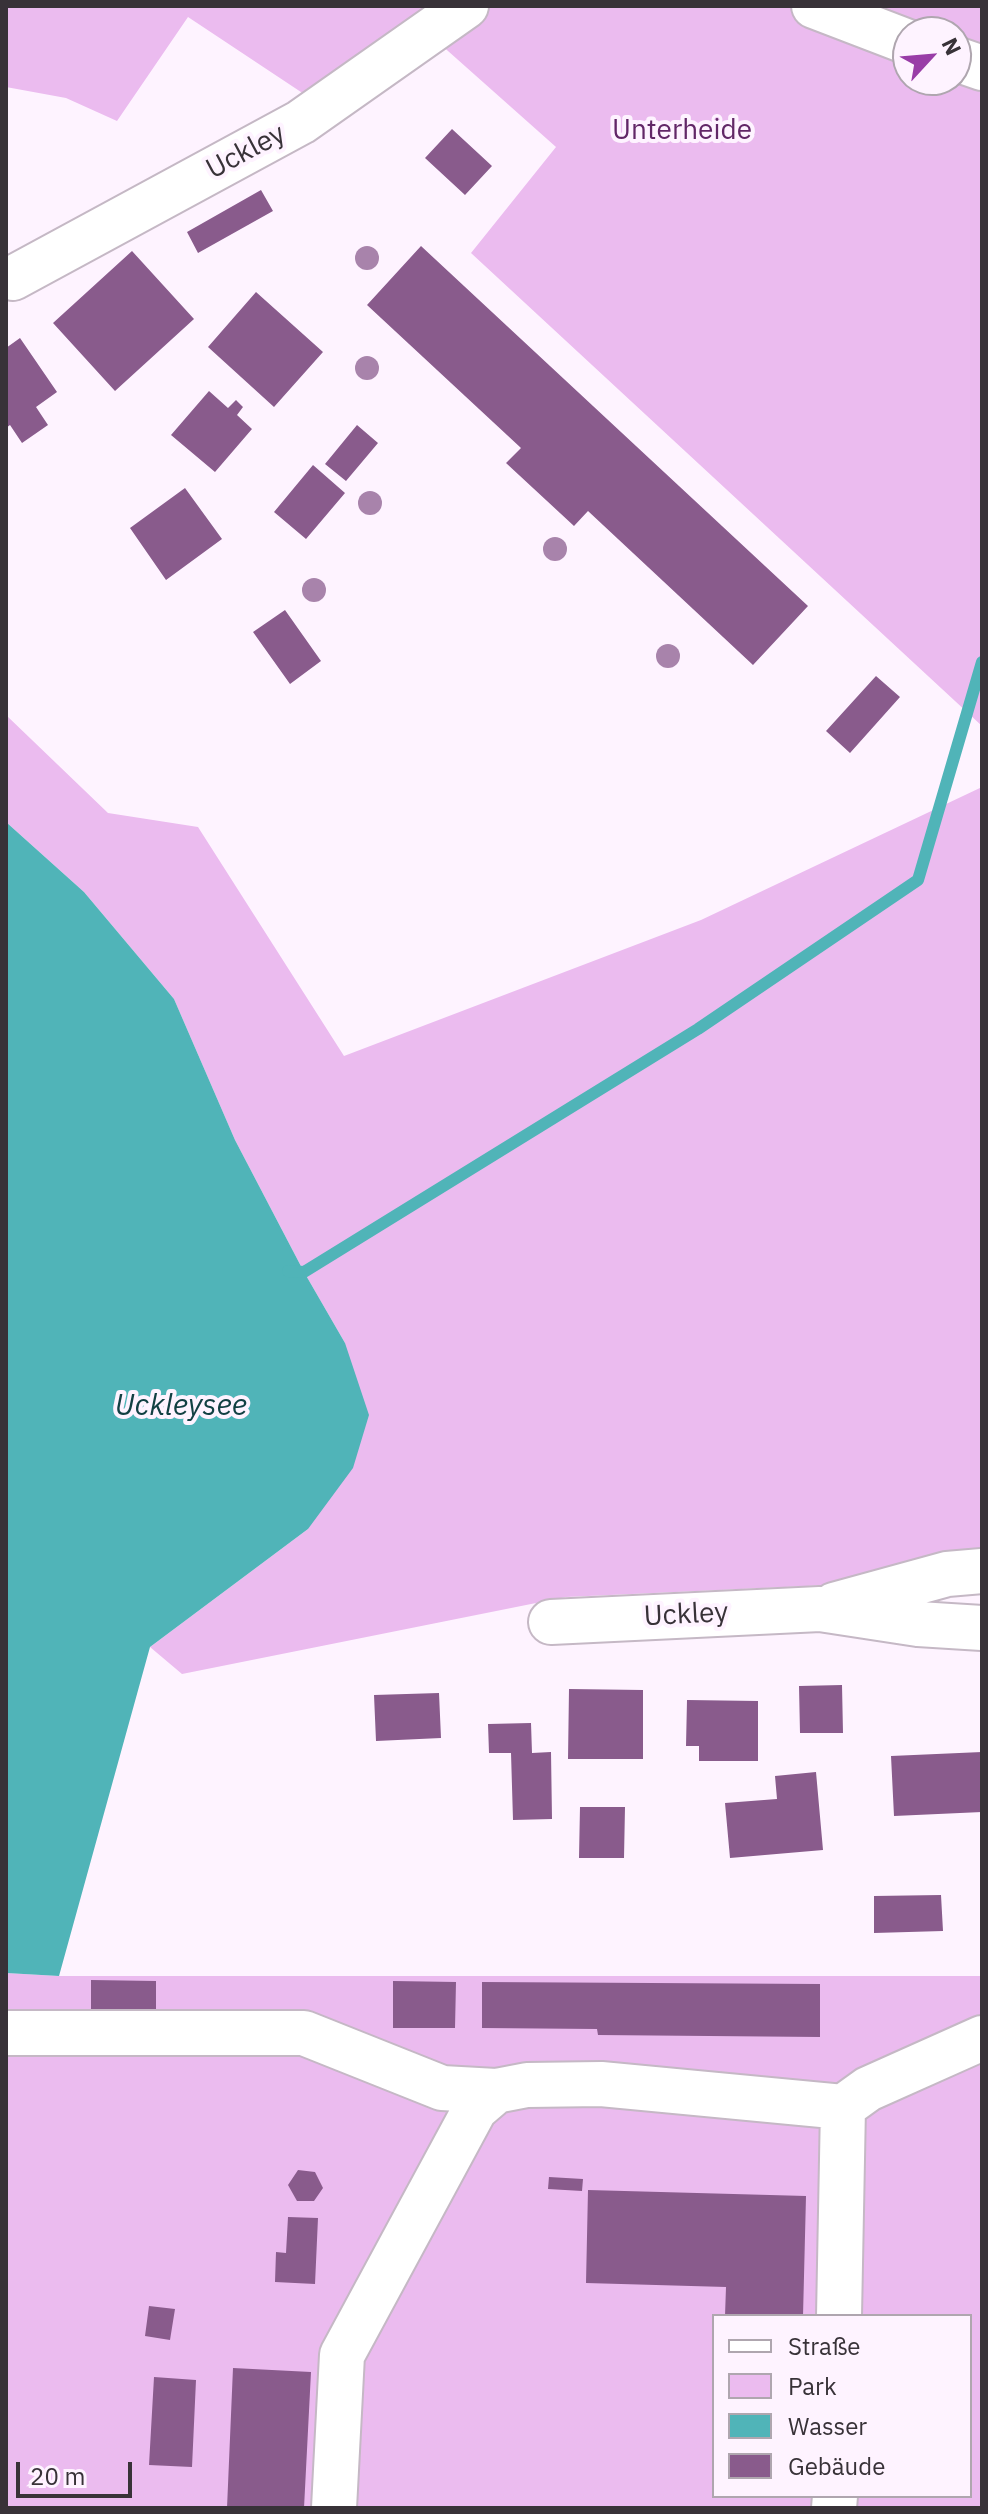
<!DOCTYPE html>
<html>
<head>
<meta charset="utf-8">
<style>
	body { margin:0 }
	#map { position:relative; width:988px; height:2514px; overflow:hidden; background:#fef3ff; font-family:"IBM Plex Sans",sans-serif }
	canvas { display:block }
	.frame { position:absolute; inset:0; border:8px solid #383238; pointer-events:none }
	.legend { position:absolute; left:712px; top:2314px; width:260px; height:184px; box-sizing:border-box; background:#fef3ff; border:2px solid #afa6af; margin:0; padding:10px 14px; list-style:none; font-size:24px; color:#383238 }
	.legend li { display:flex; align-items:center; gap:16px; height:40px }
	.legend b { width:40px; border:2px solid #afa6af }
	.north { position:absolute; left:892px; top:16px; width:80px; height:80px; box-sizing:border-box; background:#fef3ff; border:2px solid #afa6af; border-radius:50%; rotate:64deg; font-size:22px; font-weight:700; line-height:32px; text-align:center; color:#383238 }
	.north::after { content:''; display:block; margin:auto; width:28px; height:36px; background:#993da7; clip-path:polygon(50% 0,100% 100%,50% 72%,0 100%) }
	.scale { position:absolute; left:16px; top:2462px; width:116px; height:36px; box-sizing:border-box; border:4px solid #383238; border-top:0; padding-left:10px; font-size:24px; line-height:28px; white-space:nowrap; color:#383238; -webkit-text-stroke:6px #fef3ff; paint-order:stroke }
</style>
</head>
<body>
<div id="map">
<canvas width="988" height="2514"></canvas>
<div class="frame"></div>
<ul class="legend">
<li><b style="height:10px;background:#fff"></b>Straße</li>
<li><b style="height:22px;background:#ebbbef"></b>Park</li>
<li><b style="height:22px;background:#50b4b8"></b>Wasser</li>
<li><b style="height:22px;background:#895b8c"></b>Gebäude</li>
</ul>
<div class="north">N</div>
<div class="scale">20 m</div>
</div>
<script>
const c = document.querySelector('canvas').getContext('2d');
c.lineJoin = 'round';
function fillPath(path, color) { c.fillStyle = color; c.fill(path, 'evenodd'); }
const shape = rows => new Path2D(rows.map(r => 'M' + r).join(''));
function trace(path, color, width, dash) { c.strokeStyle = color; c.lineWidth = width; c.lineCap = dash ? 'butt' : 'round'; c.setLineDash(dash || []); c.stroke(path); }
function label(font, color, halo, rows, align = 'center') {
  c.font = font + ' "IBM Plex Sans",sans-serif'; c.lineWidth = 8; c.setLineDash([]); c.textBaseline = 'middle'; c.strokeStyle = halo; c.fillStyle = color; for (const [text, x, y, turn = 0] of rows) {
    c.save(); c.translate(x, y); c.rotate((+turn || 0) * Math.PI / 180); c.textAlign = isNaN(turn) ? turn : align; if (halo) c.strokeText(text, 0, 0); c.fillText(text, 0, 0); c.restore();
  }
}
fillPath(shape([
	[6,6,982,6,982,726,471,253,556,147,439,43,310,98,188,17,117,121,66,98,6,87],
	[908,32,956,32,956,80,908,80],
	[6,715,108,813,198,827,344,1056,701,920,982,787,982,1578,566,1597,182,1674,150,1647,308,1529,345,1343,304,1272,235,1140,174,999,84,892,6,822],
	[6,1973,59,1976,982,1976,982,2508,6,2508],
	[714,2316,970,2316,970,2496,714,2496]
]), '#ebbbef');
fillPath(shape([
	[6,822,84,892,174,999,235,1140,304,1272,345,1343,369,1415,353,1468,308,1529,150,1647,59,1976,6,1973]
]), '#50b4b8');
trace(shape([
	[288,1271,304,1272,698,1029,918,880,982,662]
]), '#50b4b8', 12);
fillPath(shape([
	[452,129,492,166,465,195,425,158],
	[261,190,273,211,198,253,187,232],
	[421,246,808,606,753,665,588,511,574,526,506,463,521,448,367,305],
	[132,251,194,319,115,391,53,323],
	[256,292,323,352,274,407,208,347],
	[20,338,57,392,36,407,48,425,22,443,10,425,6,428,6,348],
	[209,391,228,408,236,400,243,407,237,415,252,429,215,472,171,435],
	[357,425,378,443,346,481,325,464],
	[313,465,345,493,306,539,274,512],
	[185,488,222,539,166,580,130,528],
	[285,610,321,661,290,684,253,632],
	[876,676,900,697,850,753,826,731],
	[842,1685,843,1733,800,1733,799,1686],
	[569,1689,643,1690,643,1759,568,1759],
	[439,1693,441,1738,376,1741,374,1695],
	[687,1700,758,1701,758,1761,699,1761,699,1746,686,1746],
	[531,1723,532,1753,551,1752,552,1819,513,1820,511,1753,489,1753,488,1724],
	[982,1752,982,1812,894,1816,891,1756],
	[816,1772,823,1850,730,1858,725,1803,777,1799,775,1776],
	[580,1807,625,1807,624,1858,579,1858],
	[941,1895,943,1931,874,1933,874,1896],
	[91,1980,156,1981,156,2010,91,2009],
	[393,1981,456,1982,455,2028,393,2028],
	[482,1982,820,1984,820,2037,598,2035,597,2029,482,2028],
	[298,2170,315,2172,323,2188,314,2201,297,2201,288,2185],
	[549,2177,583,2179,582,2191,548,2189],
	[588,2190,806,2196,803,2316,725,2316,726,2287,586,2283],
	[288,2217,318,2218,315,2284,275,2282,276,2252,286,2253],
	[149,2306,175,2309,170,2340,145,2336],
	[233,2368,311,2372,304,2508,227,2508],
	[154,2377,196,2380,192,2467,149,2465]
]), '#895b8c');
const minor = shape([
	[814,6,908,42],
	[956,59,982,68],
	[13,278,301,122,466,6],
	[834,1605,947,1574,982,1571],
	[551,1622,820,1609,918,1624,982,1628],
	[6,2033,304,2033,442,2088,496,2091],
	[839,2316,843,2107,868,2089,982,2038],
	[334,2508,342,2355,475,2109,496,2091,527,2085,601,2084,843,2107],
	[834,2508,835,2496]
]);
trace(minor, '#c5b8c5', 48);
trace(minor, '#fff', 44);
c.fillStyle = '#a883ab';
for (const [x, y] of [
	[367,258],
	[367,368],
	[370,503],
	[555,549],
	[314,590],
	[668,656]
]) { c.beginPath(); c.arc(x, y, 12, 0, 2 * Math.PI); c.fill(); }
label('28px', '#622767', '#fef3ff', [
	["Unterheide",682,131]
]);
label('28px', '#383238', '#fef3ff', [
	["Uckley",246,152,-28],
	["Uckley",686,1615,-3]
]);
label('italic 30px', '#124043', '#fef3ff', [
	["Uckleysee",181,1406]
]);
</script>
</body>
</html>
